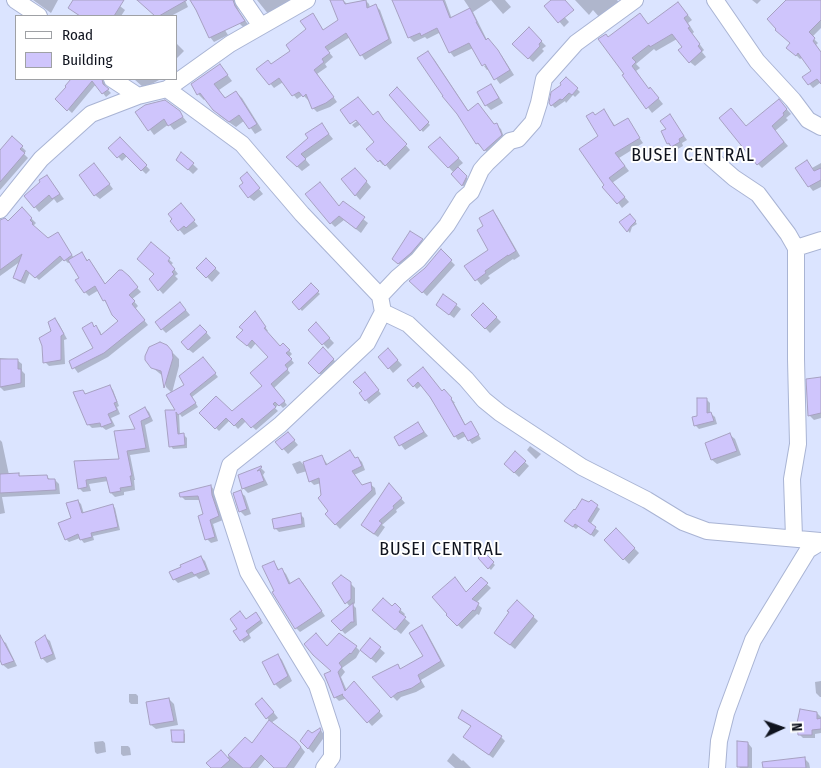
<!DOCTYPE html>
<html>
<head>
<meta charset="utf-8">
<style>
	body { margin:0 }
	#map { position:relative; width:821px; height:768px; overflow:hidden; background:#dbe4ff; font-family:"Fira Sans Condensed",sans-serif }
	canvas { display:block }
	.legend { position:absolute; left:15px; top:15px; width:162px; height:65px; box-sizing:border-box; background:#fff; border:1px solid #9fa1a5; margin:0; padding:6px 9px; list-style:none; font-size:15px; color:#0f131e }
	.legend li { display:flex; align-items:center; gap:10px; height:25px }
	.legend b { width:25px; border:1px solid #9fa1a5 }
	.north { position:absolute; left:756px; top:703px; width:50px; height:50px; -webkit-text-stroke:4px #fff; paint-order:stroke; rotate:87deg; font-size:14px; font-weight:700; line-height:20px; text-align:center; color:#0f131e }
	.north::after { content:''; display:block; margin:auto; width:18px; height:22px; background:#0f131e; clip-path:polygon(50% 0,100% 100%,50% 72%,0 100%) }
</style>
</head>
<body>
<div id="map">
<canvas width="821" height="768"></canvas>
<ul class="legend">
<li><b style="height:6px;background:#fff"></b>Road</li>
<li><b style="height:14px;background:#cfc5fc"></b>Building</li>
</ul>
<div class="north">N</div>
</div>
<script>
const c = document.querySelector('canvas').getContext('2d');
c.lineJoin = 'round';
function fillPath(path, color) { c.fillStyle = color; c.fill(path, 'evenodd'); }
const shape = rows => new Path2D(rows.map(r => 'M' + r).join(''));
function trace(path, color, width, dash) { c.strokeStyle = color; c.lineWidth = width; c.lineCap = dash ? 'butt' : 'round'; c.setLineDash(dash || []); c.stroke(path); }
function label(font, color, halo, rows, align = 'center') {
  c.font = font + ' "Fira Sans Condensed",sans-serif'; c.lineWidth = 4; c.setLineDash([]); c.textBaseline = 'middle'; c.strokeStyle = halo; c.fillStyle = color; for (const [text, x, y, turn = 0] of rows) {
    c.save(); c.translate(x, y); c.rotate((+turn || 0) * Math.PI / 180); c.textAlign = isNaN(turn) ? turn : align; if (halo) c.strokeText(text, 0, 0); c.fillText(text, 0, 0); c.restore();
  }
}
fillPath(shape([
	[33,0,58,0,51,13],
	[75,0,112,0,125,10,121,16,81,16,74,12],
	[139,0,185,0,188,7,171,16,156,16],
	[191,0,206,0,228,35,214,42,210,37],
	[226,0,239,0,237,6,239,11,249,26,244,28,240,24],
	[257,0,292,0,269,15],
	[338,0,343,0,347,4,365,0,369,4,370,8,376,6,380,10,392,43,365,60,350,37,328,51,333,57,325,64,327,67,317,74,337,102,330,107,317,112,313,108,309,99,308,100,303,95,297,99,283,82,274,88,258,69,272,66,292,51,316,19,324,31,339,21],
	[399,0,445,0,452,19,470,9,464,0,491,0,473,12,487,40,502,56,514,75,500,84,489,69,487,70,484,66,491,62,473,48,454,57,450,52,441,32,427,39,425,37,414,42,409,37],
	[491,0,505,0,511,7,503,14],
	[575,0,617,0,621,5,600,18,593,10,589,15],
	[752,0,761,0,757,4],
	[787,0,821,0,821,28,812,37,818,43,816,45,821,52,821,82,813,88,804,78,813,71,803,57,800,59,792,51],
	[551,2,569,22,564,27,546,6],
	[683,9,692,20,688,23,694,32,692,34,704,50,702,52,706,57,695,66,690,62,684,47,677,39,656,51,654,49,636,64,640,68,636,71,649,90,655,94,663,104,652,113,624,75,626,74,609,39,645,20,649,25],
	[529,29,546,46,542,49,544,51,533,62,514,44],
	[176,43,184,51,177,58,176,56],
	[432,56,469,112,478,104,495,125,496,125,501,129,505,140,489,154,477,143],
	[220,65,232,81,219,90,226,99,236,92,242,98,262,130,255,134,245,120,236,127,220,116,206,98,204,100,198,94],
	[566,78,580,92,575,97,573,95,566,103,565,101,555,108,550,103],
	[73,79,102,79,105,83,106,88,111,93,106,97,96,84,72,113,57,99],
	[134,79,161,79,144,88],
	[491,85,503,103,491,110,486,105],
	[397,89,430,125,423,132,390,95],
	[358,99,373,116,378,113,410,150,390,170,385,164,383,165,368,149,375,142,361,124,355,128,352,125,362,117,360,115,350,123,342,110],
	[783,105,791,114,786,118,788,120,775,131,788,146,762,168,758,164,746,127],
	[604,111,616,127,627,120,643,143,619,158,629,171,612,183,629,202,622,208,606,186,596,116],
	[137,112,179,112,187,122,174,130,169,124,154,135],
	[670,116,687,140,682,143,683,146,676,150,668,144,662,132,668,129],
	[321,124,333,139,305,159,310,165,302,171,287,157,309,138],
	[13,138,26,151,24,154,28,158,0,190,0,149,1,151],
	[120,138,150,170,146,174,127,156,122,161,110,148],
	[440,138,463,163,457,168,471,182,467,190,453,174,454,173,430,147],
	[182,154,198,169,193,174,182,164],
	[806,161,812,168,821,163,821,187,813,191,809,186],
	[99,170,113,189,100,199,95,195],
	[360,174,371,187,360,200,342,179],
	[47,176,64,199,57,203,54,199,39,212,35,207,42,182],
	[251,179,263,194,254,201,249,197,245,183],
	[343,203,368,223,361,233,344,220,335,227,331,223],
	[22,209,36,223,30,229],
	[185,210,198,226,184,235,172,221],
	[493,211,497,216,520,256,514,260,513,259,488,276,490,278,481,285,466,266,489,250,485,227],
	[632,217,637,224,632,227,630,233,621,223],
	[0,226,48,240,58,234,74,258,81,254,93,265,106,285,126,276,141,292,132,299,138,306,135,309,148,325,108,357,78,373,70,362,94,349,91,324,100,331,102,336,120,321,104,300,99,290,89,296,85,292,81,278,71,262,68,263,64,259,39,280,30,272,25,284,18,281,14,277,21,261,0,276],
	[422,240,425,243,402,266,397,262],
	[151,244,173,263,171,265,178,274,175,276,178,279,163,294,150,279,156,275],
	[441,251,455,265,427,296,411,281,425,268],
	[206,260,220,273,212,282,198,268],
	[311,285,320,294,302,311,294,302],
	[483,304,501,322,490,333,473,315],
	[456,305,461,309,454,318,442,309],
	[185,309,190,315,166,333,162,329],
	[255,312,268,331,266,332,280,347,283,344,292,354,289,357,294,363,287,369,290,373,274,388,287,405,283,408,279,404,275,408,278,411,256,430,246,421,238,429,230,420,219,431,201,413,232,413,264,386,270,358,256,343,251,349,238,337],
	[55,319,59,324,67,339,64,340,65,364,49,366,45,362],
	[316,324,334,343,328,349,310,330],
	[205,331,211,338,193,353,188,349],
	[166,346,179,359,179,366,172,393,166,387,164,377,148,364],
	[323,349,338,364,324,378,309,363],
	[392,354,402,365,393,373,389,368],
	[0,358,17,360,22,364,22,371,25,374,25,387,4,391,0,387],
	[206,362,218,377,192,397,198,407,182,417,179,413,180,435,184,435,187,438,187,448,173,449,171,446,166,412,178,411,185,385],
	[423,369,442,392,444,391,455,403,454,403,466,426,471,423,481,439,472,444,466,436,458,440,455,436,422,385,417,389,414,386],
	[368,377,381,394,369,404,366,400,364,391],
	[821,379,821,418,814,420,810,416,808,380],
	[109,386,113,390,119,406,117,407,120,414,111,418,115,426,106,430,102,427,92,428,88,424,82,391,86,394],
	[706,399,710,403,710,413,715,417,717,424,699,429,695,425],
	[145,408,149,412,153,421,145,425,150,452,130,455,135,480,134,480,135,490,124,492,124,495,115,497,111,493,108,481,89,484,91,491,83,492,79,488,75,462,121,460,137,430],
	[418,424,428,436,405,450,395,437],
	[730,435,735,439,741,455,717,464,712,460,706,444],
	[292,438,298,445,288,454,277,442],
	[0,440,2,442,9,475,18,474,21,477,47,477,51,480,55,480,59,484,60,494,2,497,5,513,0,514],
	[530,446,541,454,536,459,527,450],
	[350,452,356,459,358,458,362,462,365,470,354,475,362,486,370,484,375,488,376,494,340,529,326,514,330,511,323,496,321,483,314,485,310,481,307,471,297,474,292,464,300,461,306,467,322,457,328,465],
	[515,453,529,466,519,477,505,464],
	[260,467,265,472,263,475,268,485,248,493,243,488,239,475],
	[211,486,215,491,223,520,213,524,218,541,211,543,207,539,204,515,201,500,185,500,181,496],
	[393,489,405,503,396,510,397,512,382,525,385,527,378,537,366,529],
	[240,492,245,496,251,514,245,516,240,511],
	[78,501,81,504,84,514,112,505,115,508,120,530,93,536,94,540,84,543,80,538,69,542,66,539],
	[591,502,600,509,590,525,599,531,594,537,579,526,576,529,569,524],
	[301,515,304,518,305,527,279,532,275,528],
	[616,530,639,553,629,564,605,540],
	[484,554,495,565,491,570,479,558],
	[201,557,205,561,210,574,199,579,196,576,178,583,174,579],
	[274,563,280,571,282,570,286,574,291,584,299,579,303,583,325,616,300,632,296,628],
	[481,579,491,588,476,603,482,608,479,615,477,614,462,629,447,615],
	[350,583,355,588,355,603,353,605,356,608,357,625,345,634,333,621,350,607,333,584],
	[517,602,538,621,515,649,500,637],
	[395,605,405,614,403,617,410,623,401,634,379,615],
	[259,617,263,623,249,634,251,638,244,643,235,631,247,620],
	[421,627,426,631,445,666,421,680,425,687,416,692,401,697,397,701,374,677,397,665,402,670,425,657],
	[45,637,50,641,56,659,47,663,42,658],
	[0,639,6,643,17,666,8,669,3,665,0,657],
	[370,640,385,653,376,663,361,650],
	[356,647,360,651,356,658,342,668,345,672,341,677,347,691,358,687,383,716,372,726,347,698,339,701,335,697,333,672,327,648],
	[278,655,282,660,292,681,280,689,275,684],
	[821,681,821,697,820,697,816,693,815,682],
	[129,694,136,694,138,696,138,704,131,704,129,702],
	[169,699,174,704,178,725,156,729,151,725],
	[267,704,278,718,271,723,301,747,305,752,294,768,276,768,266,758,258,768,213,768,227,758,245,738,253,745,270,721,267,718],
	[817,713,821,717,821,733,815,734,815,738,803,738,799,734],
	[459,718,501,737,505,741,493,758,464,737,472,727],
	[320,729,325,736,313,753,301,741],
	[183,732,185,734,185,743,175,743,173,741],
	[103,741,105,743,106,752,97,754,95,752,94,742],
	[748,743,752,748,752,768,740,768,738,766],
	[121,746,128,746,130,748,131,755,123,756,121,754],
	[453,753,462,761,463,760,471,768,455,768,447,761],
	[804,758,809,763,810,768,781,768]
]), '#0003');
const building = shape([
	[73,0,124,0,114,16,80,16,68,8,73,0],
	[137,0,187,0,159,16,155,16,137,0],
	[190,0,233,0,235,6,245,21,209,38,196,10,190,0],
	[330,0,343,0,345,4,366,0,367,8,376,4,389,39,360,56,346,33,325,47,330,53,322,59,324,62,314,70,334,97,326,103,312,109,306,94,303,97,299,92,292,96,279,78,269,85,256,69,268,60,271,64,290,51,286,45,306,29,300,21,313,13,323,30,338,20,330,0],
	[392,0,443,0,450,18,470,8,477,22,476,22,486,40,488,38,498,50,510,70,494,80,485,64,482,66,469,43,449,53,437,28,421,36,420,33,408,38,392,0],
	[551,0,565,0,574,10,558,23,544,6,551,0],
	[786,0,821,0,821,20,809,32,815,38,813,41,821,52,821,84,817,79,808,85,802,77,811,71,798,53,796,56,786,48,790,43,775,30,776,29,767,19,786,0],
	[678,2,688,15,684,18,690,27,688,28,700,44,698,46,702,51,689,63,678,50,682,47,672,34,650,47,649,45,632,58,636,62,632,66,649,89,650,87,659,98,646,109,622,75,624,74,598,39,606,34,608,37,640,13,648,24,678,2],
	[529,27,542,41,539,44,540,46,528,59,512,44,529,27],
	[428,51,468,111,478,103,494,124,497,123,502,135,484,151,478,143,476,144,457,114,442,96,443,96,417,58,428,51],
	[220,64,228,75,214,84,225,98,236,91,257,124,249,129,239,115,229,122,213,110,200,93,197,95,191,84,220,64],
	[566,77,578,88,572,95,569,93,562,100,560,99,551,106,549,103,551,92,561,85,560,83,566,77],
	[71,79,102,79,103,84,109,89,102,94,92,81,67,111,55,99,66,87,65,86,71,79],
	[491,84,499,98,485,106,477,92,491,84],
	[397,87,429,122,420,131,389,95,397,87],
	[358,97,373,115,378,111,384,120,407,144,385,166,380,160,378,162,366,149,374,142,356,120,350,124,340,110,358,97],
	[779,99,787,109,783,113,784,115,772,126,784,142,757,165,719,118,731,108,746,126,779,99],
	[165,100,180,111,183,117,168,126,164,119,148,131,135,112,145,105,165,100],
	[604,109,614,126,628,118,640,138,615,153,625,166,609,178,625,197,617,204,602,187,604,185,579,149,598,136,586,116,593,112,595,115,604,109],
	[670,114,684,136,679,139,680,142,671,147,669,143,667,144,661,131,666,129,660,121,670,114],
	[322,123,329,134,301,154,306,159,297,167,286,157,308,138,305,134,322,123],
	[12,136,23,146,20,149,25,153,0,182,0,150,12,136],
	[120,137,147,165,141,171,123,153,117,158,108,148,120,137],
	[440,137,459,158,448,168,428,147,440,137],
	[181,152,194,163,188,170,176,160,181,152],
	[807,160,814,171,821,168,821,180,808,187,795,168,807,160],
	[94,163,110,184,94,196,79,175,94,163],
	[458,167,467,176,462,186,451,174,458,167],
	[355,168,367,181,355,196,341,179,355,168],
	[247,172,260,188,248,198,239,186,243,183,240,178,247,172],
	[47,175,60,194,52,199,49,195,34,208,24,196,40,182,39,180,47,175],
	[320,182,339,206,343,201,365,217,356,229,339,216,330,224,305,194,320,182],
	[181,203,195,220,186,228,184,226,178,231,170,221,172,219,168,214,181,203],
	[22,207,32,218,30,220,33,223,32,224,48,238,58,232,72,255,64,261,60,256,35,278,26,270,21,281,13,278,22,254,0,270,0,220,5,218,8,221,22,207],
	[493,210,516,251,508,256,508,255,485,271,486,273,475,281,464,266,488,250,477,230,483,226,479,218,493,210],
	[630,214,636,221,631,226,627,232,619,222,630,214],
	[410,231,423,239,411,253,398,264,392,259,410,231],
	[151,242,170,258,168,261,175,269,172,272,174,274,158,291,149,279,154,274,137,259,151,242],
	[441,249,452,260,422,293,409,281,425,268,441,249],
	[82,252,87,261,89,259,105,284,119,270,122,270,129,276,138,287,129,295,135,301,132,304,145,320,104,353,72,369,69,361,93,348,82,328,92,322,94,327,96,325,101,335,118,321,112,315,105,300,103,301,95,286,84,293,75,280,79,278,68,260,82,252],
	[206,258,216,268,206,278,196,268,206,258],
	[311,283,319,291,299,310,292,302,311,283],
	[443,294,457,304,449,315,436,305,443,294],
	[180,302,186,310,161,330,155,322,180,302],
	[483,303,497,317,485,329,471,315,483,303],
	[255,311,266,327,264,328,280,346,283,343,290,350,286,353,292,359,285,365,288,369,271,384,285,401,279,406,275,402,273,404,276,407,251,428,242,418,234,426,226,418,215,429,199,413,216,396,232,411,262,386,250,373,268,357,252,340,247,346,236,337,243,330,239,327,255,311],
	[55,318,64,334,61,336,61,360,43,363,42,346,39,338,51,331,48,322,55,318],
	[316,322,330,338,322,345,308,330,316,322],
	[200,325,207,332,188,350,181,342,200,325],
	[160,342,167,345,172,351,173,358,164,388,161,371,151,368,145,360,145,356,149,347,160,342],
	[323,347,334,359,319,374,308,363,323,347],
	[388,348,398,360,388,369,378,357,388,348],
	[203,357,216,373,190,394,196,403,178,415,176,412,178,434,184,433,185,445,169,447,165,410,175,410,166,395,184,385,179,376,203,357],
	[0,359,18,359,18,369,21,369,21,383,0,387,0,359],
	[423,367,442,391,444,389,452,398,451,399,465,425,471,421,479,435,468,441,463,432,454,437,430,397,418,382,413,387,407,380,423,367],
	[365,372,379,390,365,401,359,393,362,391,353,382,365,372],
	[821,377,821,413,808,416,806,379,821,377],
	[110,385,117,402,114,403,117,410,108,414,112,423,101,427,100,423,87,425,73,392,83,390,85,394,110,385],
	[697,398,707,398,707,413,711,412,714,421,694,426,692,417,697,416,697,398],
	[145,407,150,417,141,421,146,448,127,451,132,476,130,476,132,486,120,488,121,491,110,493,106,477,86,480,87,487,78,489,74,461,119,459,114,431,135,429,129,416,145,407],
	[418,422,424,432,399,446,394,437,418,422],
	[288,432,295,440,282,450,275,442,288,432],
	[730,433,737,451,711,460,705,443,730,433],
	[350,450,355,458,358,457,362,466,352,471,362,485,371,482,372,490,335,525,325,514,328,511,318,498,321,495,319,478,309,482,303,462,322,455,326,465,350,450],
	[515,451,526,461,514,473,504,464,515,451],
	[261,466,262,467,257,471,260,470,264,481,242,489,238,475,261,466],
	[19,473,19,476,47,475,48,479,55,479,56,490,0,493,0,474,19,473],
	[389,483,402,498,393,506,394,508,379,521,382,523,374,534,361,525,389,483],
	[211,485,212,495,219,516,210,520,215,537,205,540,198,516,203,514,198,496,180,497,179,493,211,485],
	[241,490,247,509,239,512,233,493,241,490],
	[582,499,589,502,591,500,598,505,588,521,596,527,591,535,575,524,573,527,564,521,574,509,575,510,582,499],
	[78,500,82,513,113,504,118,527,91,533,92,537,80,540,78,534,65,540,58,523,71,518,66,503,78,500],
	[301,513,302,524,274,529,272,519,301,513],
	[616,528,635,548,623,560,604,540,616,528],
	[484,552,494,562,488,569,478,558,484,552],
	[201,556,207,570,194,575,192,572,173,580,169,572,181,567,180,565,201,556],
	[274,561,278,570,282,568,289,584,299,578,322,611,295,629,272,592,274,591,262,566,274,561],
	[341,575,351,582,351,599,345,604,332,583,341,575],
	[455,577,466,592,481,577,488,583,472,599,479,603,475,611,473,610,457,626,446,615,447,614,432,597,455,577],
	[383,598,392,606,395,603,401,609,399,612,406,617,395,630,372,610,383,598],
	[517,600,534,616,510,645,494,633,509,612,507,611,517,600],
	[353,603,354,622,351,622,341,631,331,621,353,603],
	[240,611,246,619,256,612,261,620,246,631,249,635,240,641,233,631,237,629,230,619,240,611],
	[422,625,441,661,418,675,421,682,412,688,397,693,391,698,372,677,398,664,400,669,423,656,409,633,422,625],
	[316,633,327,646,339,633,357,646,351,654,350,653,339,663,342,667,338,672,345,691,354,681,380,711,367,723,342,695,343,694,334,698,324,674,331,671,313,655,304,644,316,633],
	[0,635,14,661,2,665,0,660,0,635],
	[45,635,53,654,41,659,35,642,45,635],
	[370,638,381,647,371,659,360,650,370,638],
	[278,654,288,676,274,685,262,662,278,654],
	[169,698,174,721,150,725,146,702,169,698],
	[262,698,274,712,266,719,255,704,262,698],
	[800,709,817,712,817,719,821,718,821,729,812,730,812,735,798,735,797,723,800,709],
	[462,710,502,736,489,755,463,737,471,726,458,718,462,710],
	[269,720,296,741,301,747,286,768,274,768,261,755,250,768,243,768,228,755,245,737,252,743,269,720],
	[320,728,321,730,308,749,300,741,308,730,312,733,320,728],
	[171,730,184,730,184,742,172,742,171,730],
	[737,741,748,742,748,767,737,767,737,741],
	[221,750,230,760,221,768,211,768,206,763,221,750],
	[805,757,806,768,763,768,762,762,805,757]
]);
fillPath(building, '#cfc5fc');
trace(building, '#a7a1c2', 1);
const minor = shape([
	[15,0,39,16],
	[243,0,261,26],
	[715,0,757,61,793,100,808,120,821,127],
	[112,79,138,96],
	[167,89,242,144,302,214,380,296,383,312,408,324,466,379,484,400,500,413,582,467,647,500,683,522,707,531,821,541],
	[711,158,734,178,758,194,788,234,796,248],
	[0,210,41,159,91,114,138,96,167,89,230,44,307,0],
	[380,296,398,277,418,260,447,225,463,199,471,192,481,170,487,163,510,141,518,139,533,122,539,103,544,79,576,43,635,0],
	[794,537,792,479,798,444,796,359,796,248,821,240],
	[324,768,332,757,332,731,317,685,248,572,222,492,230,465,280,425,367,343,383,312],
	[717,768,719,741,726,713,753,640,808,550,821,542]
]);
trace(minor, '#a9b4d4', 18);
trace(minor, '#fff', 16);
c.letterSpacing = '1px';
label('18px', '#0f131e', '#fff', [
	["BUSEI CENTRAL",693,156],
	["BUSEI CENTRAL",441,550]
]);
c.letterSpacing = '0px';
</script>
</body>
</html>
